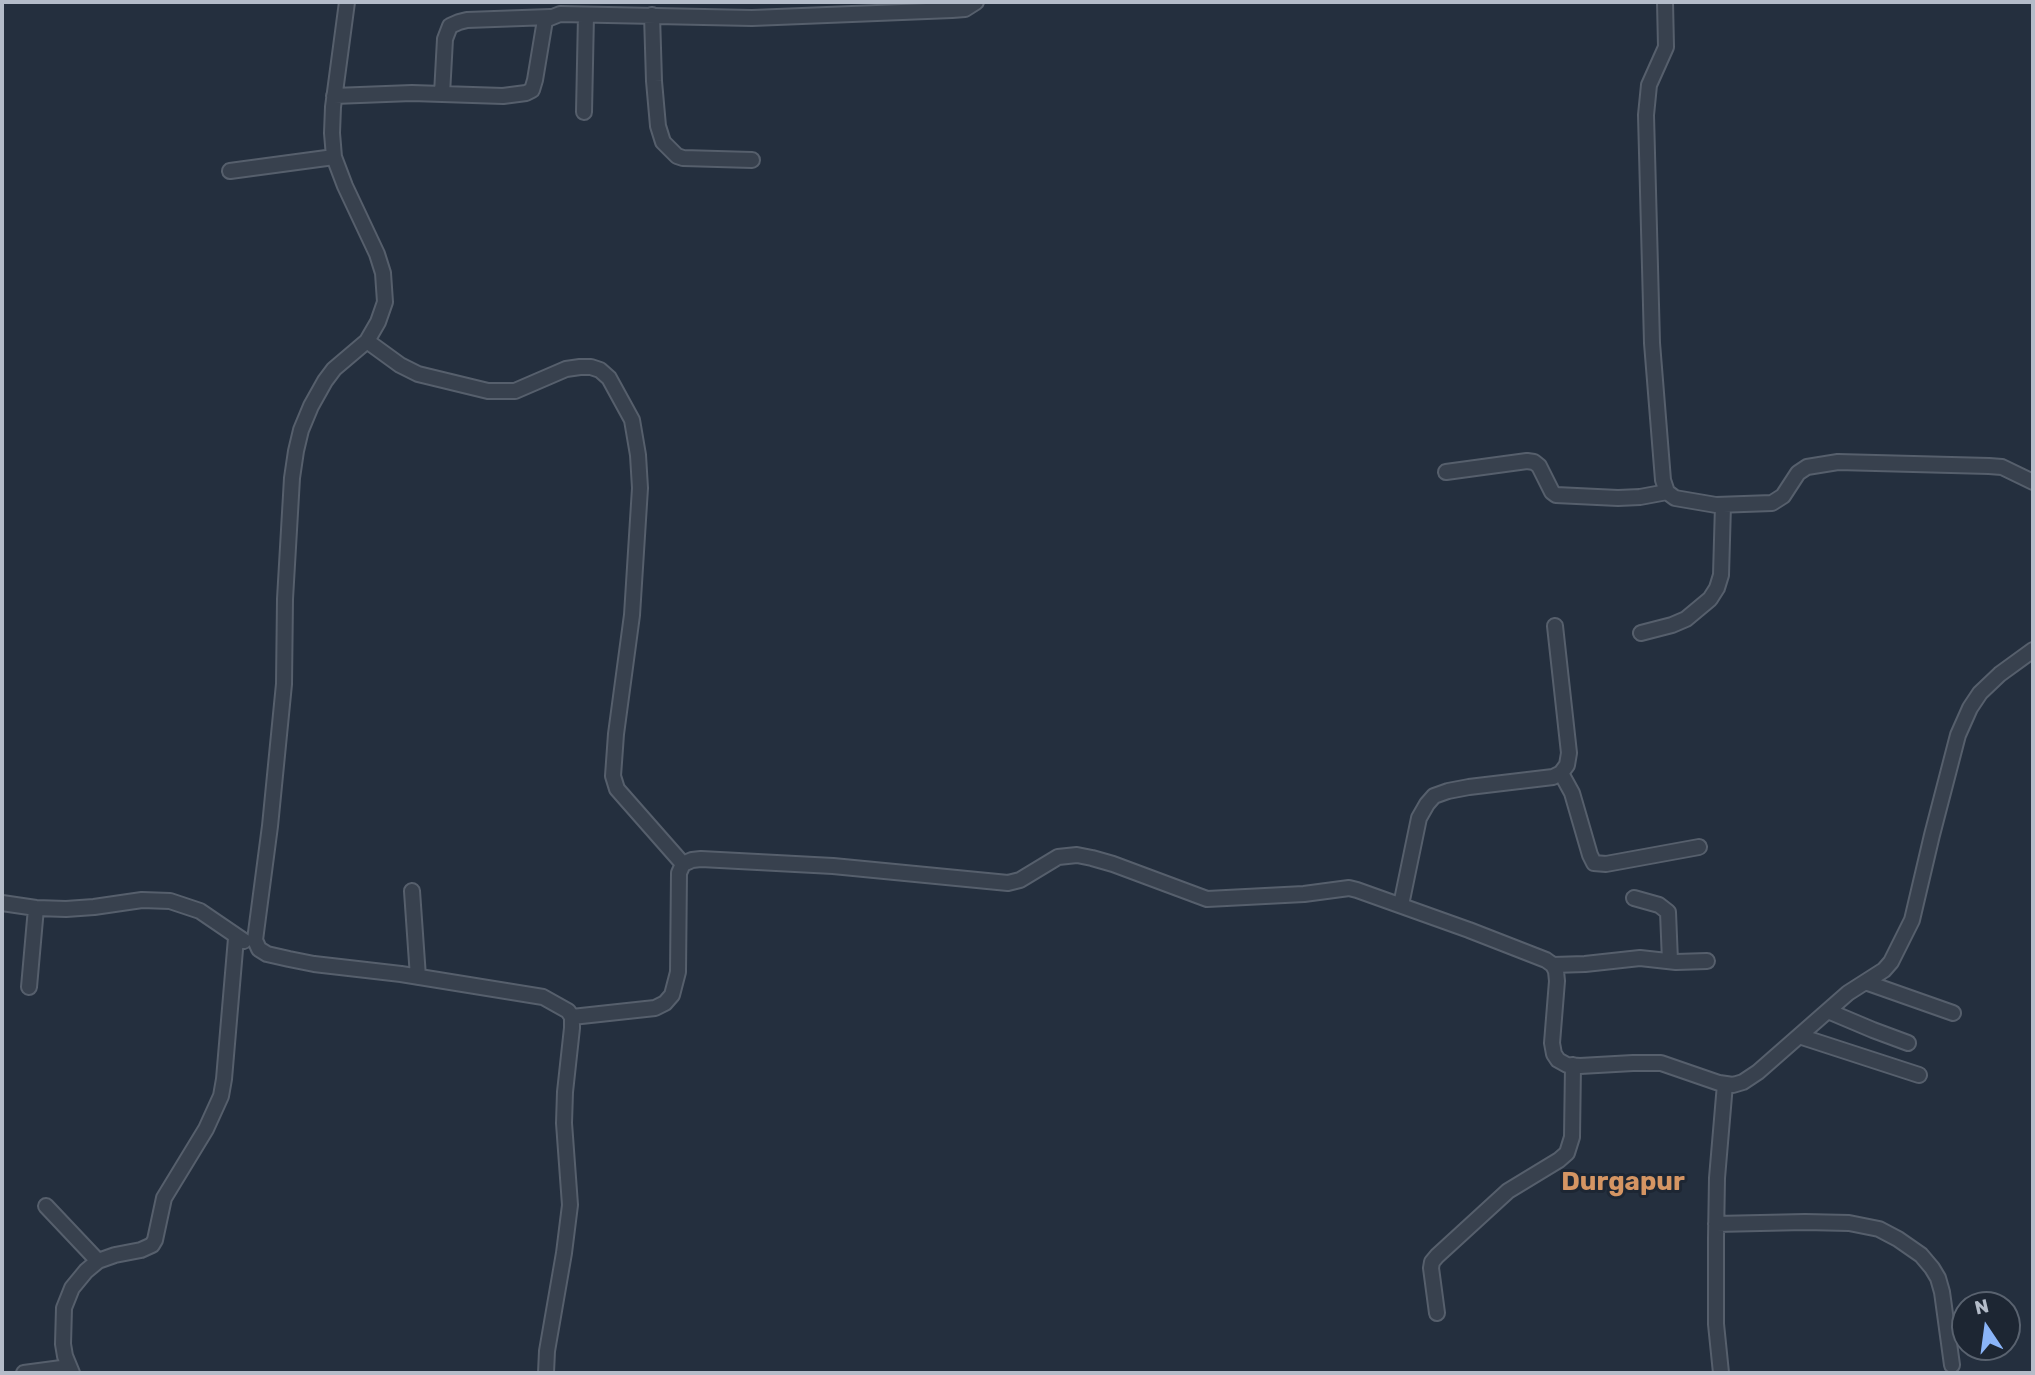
<!DOCTYPE html>
<html>
<head>
<meta charset="utf-8">
<style>
	body { margin:0 }
	#map { position:relative; width:2035px; height:1375px; overflow:hidden; background:#242f3e; font-family:Rubik,sans-serif }
	canvas { display:block }
	.frame { position:absolute; inset:0; border:4px solid #b4bcc9; pointer-events:none }
	.north { position:absolute; left:1951px; top:1291px; width:70px; height:70px; box-sizing:border-box; background:#1d2633; border:2px solid #59626f; border-radius:50%; rotate:347deg; font-size:19px; font-weight:700; line-height:28px; text-align:center; color:#b4bcc9 }
	.north::after { content:''; display:block; margin:auto; width:24px; height:32px; background:#8ab4f8; clip-path:polygon(50% 0,100% 100%,50% 72%,0 100%) }
</style>
</head>
<body>
<div id="map">
<canvas width="2035" height="1375"></canvas>
<div class="frame"></div>
<div class="north">N</div>
</div>
<script>
const c = document.querySelector('canvas').getContext('2d');
c.lineJoin = 'round';
const shape = rows => new Path2D(rows.map(r => 'M' + r).join(''));
function trace(path, color, width, dash) { c.strokeStyle = color; c.lineWidth = width; c.lineCap = dash ? 'butt' : 'round'; c.setLineDash(dash || []); c.stroke(path); }
function label(font, color, halo, rows, align = 'center') {
  c.font = font + ' Rubik,sans-serif'; c.lineWidth = 6; c.setLineDash([]); c.textBaseline = 'middle'; c.strokeStyle = halo; c.fillStyle = color; for (const [text, x, y, turn = 0] of rows) {
    c.save(); c.translate(x, y); c.rotate((+turn || 0) * Math.PI / 180); c.textAlign = isNaN(turn) ? turn : align; if (halo) c.strokeText(text, 0, 0); c.fillText(text, 0, 0); c.restore();
  }
}
const minor = shape([
	[347,2,333,107,332,133,334,157,345,186,377,254,383,273,385,302,378,322,367,341,334,369,325,381,311,406,301,430,296,451,292,478,285,599,284,684,270,826,255,940,259,949,267,954,289,959,314,964,401,974,543,997,568,1011,572,1017,572,1028,565,1092,564,1123,570,1205,564,1253,547,1351,546,1373],
	[1665,2,1666,47,1649,85,1646,115,1652,343,1663,480,1667,492,1675,498,1716,505,1772,503,1783,496,1798,473,1807,467,1838,462,1989,466,2002,467,2033,482],
	[652,15,654,81,658,126,663,142,677,156,683,158,752,160],
	[442,94,445,39,450,26,459,22,467,20,550,17],
	[334,96,412,93,503,96,526,93,532,90,535,80,545,20,560,14,752,18,952,10,965,9,976,2],
	[584,112,586,15],
	[230,171,334,157],
	[367,341,400,365,418,374,488,391,515,391,566,369,580,367,591,367,600,370,609,378,632,420,638,455,640,488,632,615,616,734,613,776,617,789,683,864],
	[1446,472,1527,461,1534,462,1539,466,1552,492,1556,495,1618,498,1640,497,1667,492],
	[1641,633,1672,625,1686,619,1710,599,1717,588,1721,575,1723,505],
	[1561,773,1572,793,1590,855,1594,863,1606,864,1699,847],
	[412,891,418,977],
	[1634,898,1659,905,1668,912,1670,961],
	[2,903,36,908,66,909,94,907,142,900,170,901,200,911,244,941],
	[1401,905,1419,818,1427,804,1434,796,1448,791,1469,787,1553,777,1561,773,1567,765,1569,753,1555,626],
	[1553,965,1585,964,1640,958,1676,962,1707,961],
	[1865,982,1953,1013],
	[29,987,36,908],
	[1828,1011,1873,1030,1908,1043],
	[572,1017,655,1008,665,1003,672,995,678,972,679,873,683,864,692,860,701,859,833,866,1008,883,1020,880,1058,857,1077,855,1092,858,1113,864,1207,899,1304,894,1349,888,1357,890,1469,930,1546,960,1553,965,1556,971,1557,981,1552,1043,1554,1054,1558,1060,1567,1065,1580,1066,1633,1063,1661,1063,1719,1083,1733,1085,1743,1082,1758,1072,1848,993,1884,970,1891,962,1912,920,1932,835,1958,735,1970,708,1980,693,2000,674,2033,650],
	[1799,1036,1919,1075],
	[46,1206,98,1261],
	[1716,1224,1805,1222,1849,1223,1879,1229,1898,1239,1921,1255,1932,1268,1938,1278,1942,1292,1952,1365],
	[1437,1313,1431,1268,1432,1262,1437,1256,1508,1191,1559,1160,1567,1153,1572,1137,1573,1065],
	[24,1373,69,1367],
	[72,1373,65,1356,63,1344,64,1308,72,1288,86,1271,98,1261,115,1255,141,1250,152,1245,155,1240,164,1198,206,1129,221,1096,224,1079,236,938],
	[1721,1373,1716,1324,1716,1238,1717,1178,1725,1084]
]);
trace(minor, '#565f6c', 18);
trace(minor, '#38414e', 14);
label('bold 26px', '#d59563', '#1d2633', [
	["Durgapur",1623,1182]
]);
</script>
</body>
</html>
